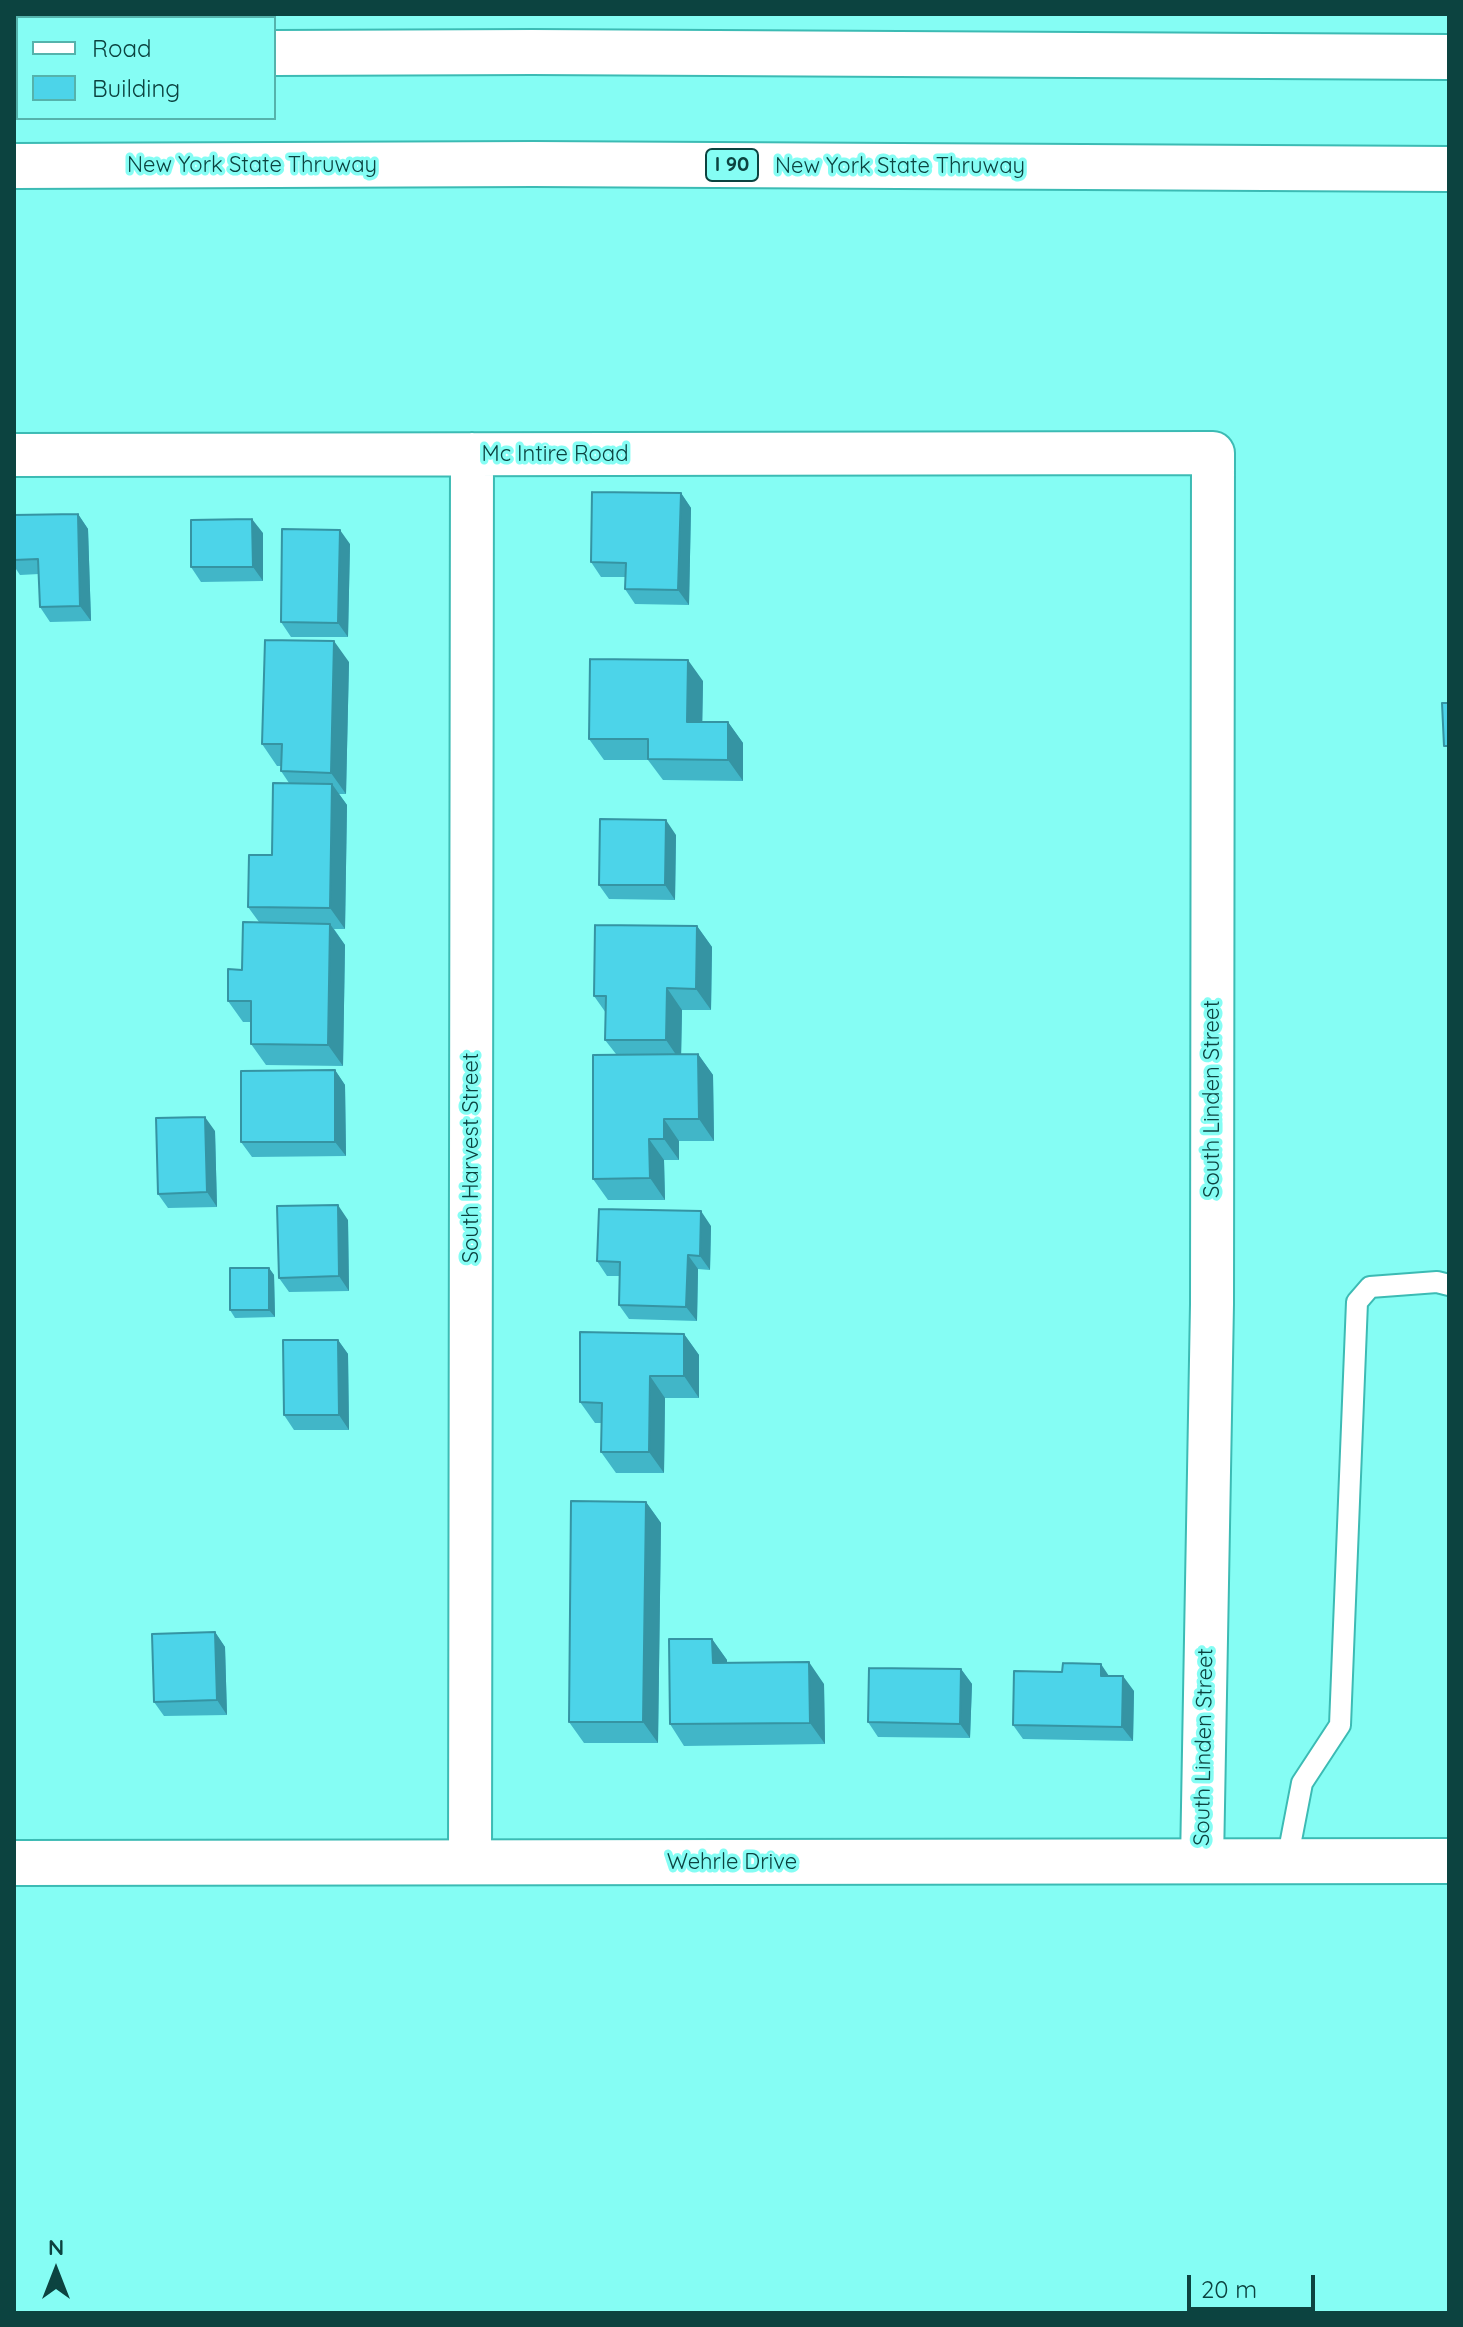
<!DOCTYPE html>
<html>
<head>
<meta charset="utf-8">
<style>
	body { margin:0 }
	#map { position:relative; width:1463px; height:2327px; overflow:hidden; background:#85fdf4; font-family:Quicksand,sans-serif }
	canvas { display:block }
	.frame { position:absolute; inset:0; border:16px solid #0c4340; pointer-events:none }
	.legend { position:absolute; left:16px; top:16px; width:260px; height:104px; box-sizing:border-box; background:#85fdf4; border:2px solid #55b3ac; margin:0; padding:10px 14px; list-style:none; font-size:24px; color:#0c4340 }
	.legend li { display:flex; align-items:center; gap:16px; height:40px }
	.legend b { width:40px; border:2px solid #55b3ac }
	.north { position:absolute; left:16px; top:2231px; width:80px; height:80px; -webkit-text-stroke:6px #85fdf4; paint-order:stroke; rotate:0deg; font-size:22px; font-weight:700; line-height:32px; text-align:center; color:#0c4340 }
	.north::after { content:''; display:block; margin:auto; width:28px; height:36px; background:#0c4340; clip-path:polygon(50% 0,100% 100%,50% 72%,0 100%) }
	.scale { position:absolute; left:1187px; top:2275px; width:128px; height:36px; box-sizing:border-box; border:4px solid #0c4340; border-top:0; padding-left:10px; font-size:24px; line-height:28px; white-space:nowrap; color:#0c4340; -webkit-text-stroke:6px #85fdf4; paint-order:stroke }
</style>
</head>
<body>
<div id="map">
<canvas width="1463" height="2327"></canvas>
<div class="frame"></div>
<ul class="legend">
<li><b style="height:10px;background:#fff"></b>Road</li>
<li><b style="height:22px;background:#4cd4e9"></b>Building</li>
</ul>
<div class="north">N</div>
<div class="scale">20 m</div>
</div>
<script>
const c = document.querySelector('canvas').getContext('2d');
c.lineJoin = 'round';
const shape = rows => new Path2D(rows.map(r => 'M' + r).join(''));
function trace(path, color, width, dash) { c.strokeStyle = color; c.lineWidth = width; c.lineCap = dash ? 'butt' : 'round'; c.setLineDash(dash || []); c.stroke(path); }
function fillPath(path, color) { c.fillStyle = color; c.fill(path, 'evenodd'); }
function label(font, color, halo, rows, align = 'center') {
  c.font = font + ' Quicksand,sans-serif'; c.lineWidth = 7; c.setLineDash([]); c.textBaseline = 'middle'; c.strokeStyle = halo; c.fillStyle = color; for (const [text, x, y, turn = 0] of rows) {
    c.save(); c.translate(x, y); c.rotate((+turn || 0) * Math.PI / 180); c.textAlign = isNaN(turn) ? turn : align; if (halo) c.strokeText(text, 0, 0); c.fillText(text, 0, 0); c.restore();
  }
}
const service = shape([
	[1287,1861,1302,1783,1340,1725,1357,1302,1370,1287,1437,1282,1449,1285]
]);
const minor = shape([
	[14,455,1213,453,1212,1304,1202,1862],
	[470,1862,472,454]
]);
const tertiary = shape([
	[14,1863,1449,1861]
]);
const motorway = shape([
	[274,53,532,52,1449,57],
	[14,55,18,55],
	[14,166,533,164,1449,169]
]);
trace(service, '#3cbbb4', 24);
trace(minor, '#3cbbb4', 46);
trace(tertiary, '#3cbbb4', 48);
trace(motorway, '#3cbbb4', 48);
trace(service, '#fff', 20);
trace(minor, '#fff', 42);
trace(tertiary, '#fff', 44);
trace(motorway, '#fff', 44);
fillPath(shape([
	[681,493,691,508,689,605,635,604,625,589,626,577,601,577,591,562],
	[78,514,88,529,91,621,50,622,40,607,39,574,20,575,14,566,14,515],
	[263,533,263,581,201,582,191,567],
	[350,544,348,637,291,637,281,622],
	[349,662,346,794,339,794,347,805,345,929,334,929,345,945,343,1066,266,1065,251,1044,251,1022,243,1022,228,1001,242,970,259,922,248,907,272,855,289,783,281,771,281,766,277,766,262,744],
	[703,681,702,722,728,722,743,743,743,781,663,780,648,760,604,760,589,739],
	[676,835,675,900,609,899,599,885],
	[697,926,712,947,711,1010,682,1010,681,1054,698,1054,713,1075,714,1141,679,1141,679,1160,664,1160,665,1200,608,1200,593,1179,616,1054,605,1040,606,1013,594,996],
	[335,1070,345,1085,346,1156,252,1157,241,1142],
	[215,1131,217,1207,168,1208,158,1194],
	[348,1220,349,1291,289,1292,279,1278],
	[711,1226,710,1270,698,1269,697,1321,629,1319,619,1305,620,1276,607,1276,597,1261],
	[269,1268,274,1275,275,1317,235,1318,230,1310],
	[684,1334,699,1355,699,1398,665,1398,664,1473,616,1473,601,1452,601,1423,595,1423,580,1402],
	[338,1340,348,1354,349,1430,294,1430,284,1415],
	[646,1502,661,1523,658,1743,584,1743,569,1722],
	[215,1632,225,1647,227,1715,164,1716,154,1702],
	[712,1639,727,1660,727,1663,824,1684,825,1744,684,1746,670,1724],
	[961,1669,972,1684,970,1738,878,1737,868,1722],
	[1109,1676,1134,1691,1133,1741,1023,1739,1013,1725]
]), '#41b6c8');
fillPath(shape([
	[681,493,691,508,689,605,678,590],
	[78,514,88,529,91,621,80,606],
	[252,519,263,533,263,581,253,567],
	[340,530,350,544,348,637,338,623],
	[334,641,349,662,346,794,331,773],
	[688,660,703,681,702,743,687,722],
	[728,722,743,743,743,781,728,760],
	[332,784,347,805,345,929,330,908],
	[666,820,676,835,675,900,665,885],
	[330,924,345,945,343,1066,328,1045],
	[697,926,712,947,711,1010,696,989],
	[667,988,682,1010,681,1062,666,1040],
	[698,1054,713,1075,714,1141,699,1119],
	[335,1070,345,1085,346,1156,335,1142],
	[205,1117,215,1131,217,1207,207,1192],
	[664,1119,679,1141,679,1160,664,1139],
	[649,1139,664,1160,665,1200,650,1178],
	[338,1205,348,1220,349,1291,339,1276],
	[701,1211,711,1226,710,1270,700,1256],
	[688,1255,698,1269,697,1321,686,1307],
	[269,1268,274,1275,275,1317,269,1310],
	[684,1334,699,1355,699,1398,684,1376],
	[338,1340,348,1354,349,1430,339,1415],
	[650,1376,665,1398,664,1473,649,1452],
	[646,1502,661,1523,658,1743,643,1722],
	[215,1632,225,1647,227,1715,217,1700],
	[712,1639,727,1660,727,1684,713,1663],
	[809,1662,824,1684,825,1744,810,1723],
	[1101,1664,1111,1679,1101,1676],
	[961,1669,972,1684,970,1738,960,1724],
	[1123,1676,1134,1691,1133,1741,1122,1727]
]), '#3594a3');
const building = shape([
	[592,492,681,493,678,590,625,589,626,563,591,562,592,492],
	[78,514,80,606,40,607,38,559,14,560,14,515,78,514],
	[252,519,253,567,191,567,191,520,252,519],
	[282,529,340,530,338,623,281,622,282,529],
	[265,640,334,641,331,773,281,771,282,744,262,744,265,640],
	[590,659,688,660,687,722,728,722,728,760,648,759,648,739,589,739,590,659],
	[1442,703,1449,703,1449,746,1444,746,1442,703],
	[273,783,332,784,330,908,248,907,249,855,272,855,273,783],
	[600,819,666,820,665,885,599,885,600,819],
	[243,922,330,924,328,1045,251,1044,251,1001,228,1001,228,969,242,970,243,922],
	[595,925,697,926,696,989,667,988,666,1040,605,1040,606,996,594,996,595,925],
	[698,1054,699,1119,664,1119,664,1139,649,1139,650,1178,593,1179,593,1055,698,1054],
	[335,1070,335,1142,241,1142,241,1071,335,1070],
	[205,1117,207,1192,158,1194,156,1118,205,1117],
	[338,1205,339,1276,279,1278,277,1206,338,1205],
	[599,1209,701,1211,700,1256,688,1255,686,1307,619,1305,620,1262,597,1261,599,1209],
	[230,1268,269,1268,269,1310,230,1310,230,1268],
	[580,1332,684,1334,684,1376,650,1376,649,1452,601,1452,602,1403,580,1402,580,1332],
	[283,1340,338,1340,339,1415,284,1415,283,1340],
	[571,1501,646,1502,643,1722,569,1722,571,1501],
	[215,1632,217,1700,154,1702,152,1634,215,1632],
	[669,1639,712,1639,713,1663,809,1662,810,1723,670,1724,669,1639],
	[1063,1663,1101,1664,1101,1676,1123,1676,1122,1727,1013,1725,1014,1671,1062,1672,1063,1663],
	[869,1668,961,1669,960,1724,868,1722,869,1668]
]);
fillPath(building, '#4cd4e9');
trace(building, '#3594a3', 2);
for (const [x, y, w] of [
	[732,165,52]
]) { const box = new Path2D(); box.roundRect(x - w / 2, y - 16, w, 32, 6); c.fillStyle = '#85fdf4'; c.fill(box); trace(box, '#0c4340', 2); }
label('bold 20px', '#0c4340', null, [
	["I 90",732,165]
]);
label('22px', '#0c4340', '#85fdf4', [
	["New York State Thruway",252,165],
	["New York State Thruway",900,166],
	["Mc Intire Road",555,454],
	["South Linden Street",1212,1099,-90],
	["South Harvest Street",471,1158,-90],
	["South Linden Street",1204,1747,-89],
	["Wehrle Drive",732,1862]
]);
</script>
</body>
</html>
